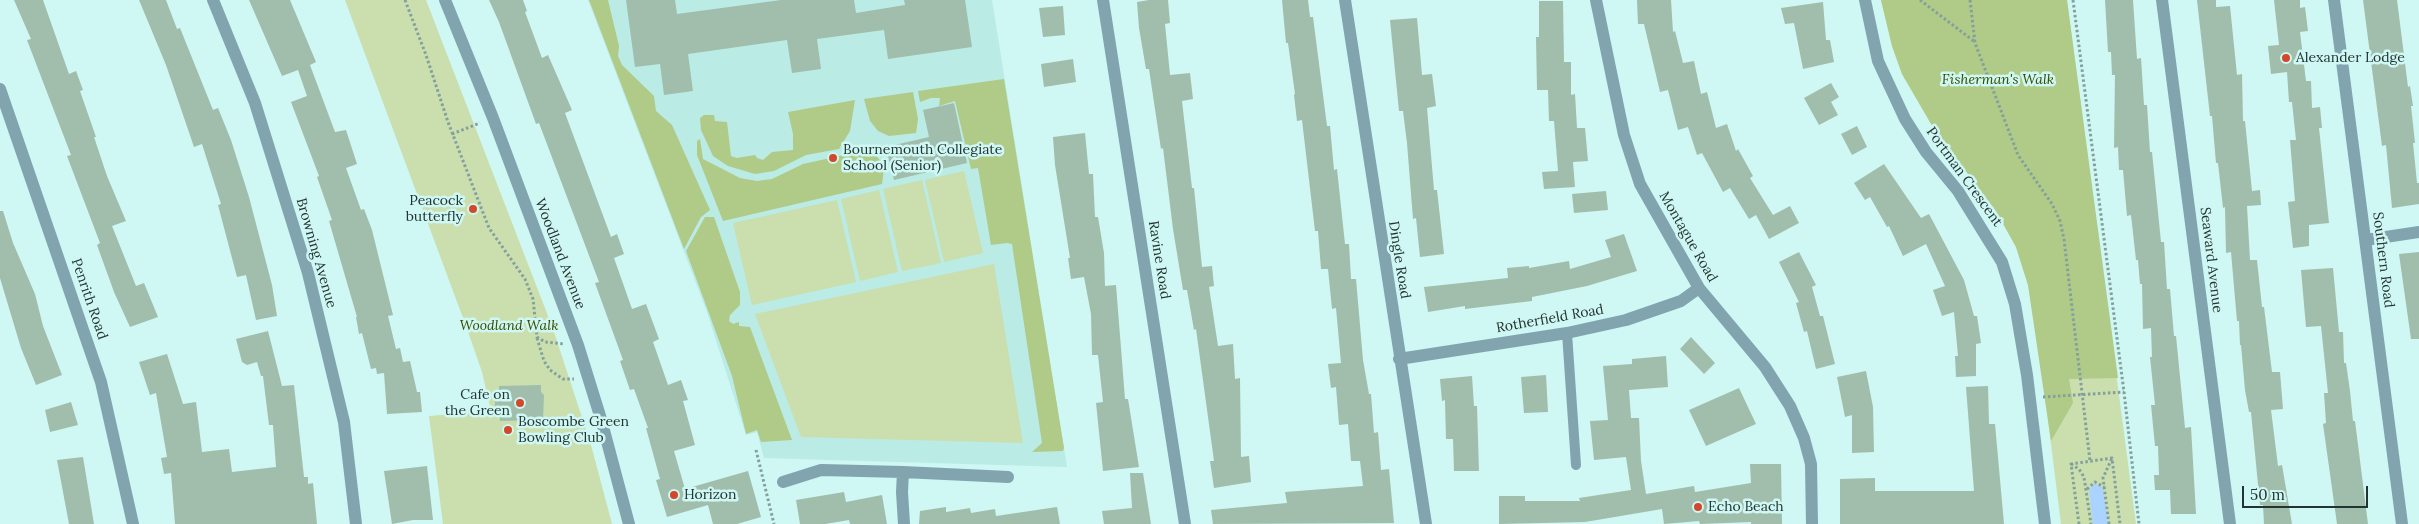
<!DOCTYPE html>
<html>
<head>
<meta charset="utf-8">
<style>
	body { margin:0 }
	#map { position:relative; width:2419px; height:524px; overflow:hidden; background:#cff7f3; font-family:Lora,serif }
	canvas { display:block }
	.scale { position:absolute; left:2242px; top:486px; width:126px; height:22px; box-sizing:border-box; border:2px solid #233331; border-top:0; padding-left:6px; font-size:15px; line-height:18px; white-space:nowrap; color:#233331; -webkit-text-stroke:4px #cff7f3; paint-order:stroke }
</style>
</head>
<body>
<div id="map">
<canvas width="2419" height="524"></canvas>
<div class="scale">50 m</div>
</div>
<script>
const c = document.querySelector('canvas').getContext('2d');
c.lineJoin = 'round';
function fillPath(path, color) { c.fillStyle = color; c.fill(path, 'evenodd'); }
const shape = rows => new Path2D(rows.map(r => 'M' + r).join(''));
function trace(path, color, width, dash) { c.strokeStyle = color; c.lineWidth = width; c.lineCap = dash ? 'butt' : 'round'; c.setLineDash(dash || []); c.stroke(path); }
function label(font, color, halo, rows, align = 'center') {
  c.font = font + ' Lora,serif'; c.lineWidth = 5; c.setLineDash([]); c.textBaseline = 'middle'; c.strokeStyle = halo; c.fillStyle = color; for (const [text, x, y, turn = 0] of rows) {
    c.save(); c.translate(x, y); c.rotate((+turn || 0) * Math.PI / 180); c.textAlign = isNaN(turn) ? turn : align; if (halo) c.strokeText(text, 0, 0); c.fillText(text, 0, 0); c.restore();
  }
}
fillPath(shape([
	[588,0,992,0,1067,467,764,458,757,432,746,435,707,312]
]), '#baebe5');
fillPath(shape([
	[345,0,426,0,553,329,591,445,612,524,443,524,429,416,491,411,482,372,466,326],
	[1881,0,2067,0,2136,524,2061,524,2041,364,2028,285,2016,247,1996,211,1934,129,1902,74,1892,46],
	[964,171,983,253,944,262,925,180],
	[922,180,941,263,902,271,883,189],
	[879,190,898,272,860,281,841,199],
	[837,200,856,282,752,305,733,223],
	[994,264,1023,443,801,437,755,314]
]), '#cadeae');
fillPath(shape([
	[589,0,608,0,619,46,618,56,622,65,654,96,656,111,672,125,710,210,701,217,684,249],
	[1881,0,2067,0,2118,378,2069,379,2073,403,2051,441,2028,285,2016,247,1996,211,1934,129,1902,74,1892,46],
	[1004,79,1064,448,1063,451,1032,452,1042,443,1013,251,1012,244,1007,243,991,245,978,168,971,169,955,101,939,106,940,98,931,98,920,102,918,91],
	[913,92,918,119,916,133,889,136,878,131,870,121,864,99],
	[855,100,850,131,839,149,806,155,774,171,755,174,728,166,713,156,701,130,700,118,704,115,714,115,715,121,727,122,731,156,737,158,755,155,757,158,763,160,772,152,793,150,793,134,788,112],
	[700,139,703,159,740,178,757,181,772,179,803,164,871,149,882,163,884,169,882,184,723,221,697,155,697,141],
	[705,217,714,217,740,292,740,305,730,315,729,321,733,324,739,322,739,326,750,327,792,440,761,442,757,430,746,434,732,376,686,251]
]), '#b0ca88');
fillPath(shape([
	[2095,483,2103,488,2108,524,2093,524,2089,490]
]), '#aad4ff');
fillPath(shape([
	[14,0,43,0,69,74,76,71,83,90,80,91,96,137,94,137,107,176,126,221,112,226,136,286,144,283,158,317,130,327,114,292,97,245,100,243,67,156,71,155,27,40,31,39],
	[139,0,166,0,177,29,180,28,213,110,218,108,231,140,249,197,272,285,277,316,256,320,246,275,237,277,218,205,221,204,202,144,194,147,166,65],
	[249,0,290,0,316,62,310,65,335,132,346,130,357,164,346,168,361,210,364,209,372,230,393,315,388,316,396,349,400,348,403,362,410,361,417,392,420,392,422,412,387,414,384,373,377,374,376,368,371,369,362,333,359,334,356,317,357,317,329,221,332,220,317,177,319,176,291,102,307,96,298,70,282,76],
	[489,0,523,0,527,11,525,12,542,58,548,55,572,110,565,113,611,237,617,234,624,254,614,258,632,309,646,304,659,339,653,342,668,385,681,380,688,400,683,401,695,445,674,451,685,489,748,471,761,517,737,524,713,524,708,505,667,517,656,480,660,479,646,428,648,428,634,389,630,390,620,361,623,360,595,283,599,282,556,168,539,123,536,124,499,22],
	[626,0,675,0,677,14,781,0,854,0,856,13,905,5,904,0,965,0,972,47,888,59,884,30,817,39,821,69,792,73,787,40,688,54,693,91,664,95,660,64,635,67],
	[1149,0,1168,0,1170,23,1165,24,1170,75,1190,73,1193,99,1182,101,1192,188,1194,188,1202,267,1212,266,1214,286,1209,287,1218,346,1233,344,1235,379,1240,378,1241,457,1249,456,1251,482,1214,488,1210,461,1214,461,1196,329,1194,330,1187,290,1183,290,1173,229,1163,148,1161,149,1149,69,1146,69,1139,28,1137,2],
	[1282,0,1308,0,1310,17,1313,17,1327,126,1330,126,1334,170,1337,169,1345,244,1349,244,1351,279,1356,279,1363,360,1369,394,1371,394,1374,433,1378,432,1381,470,1389,469,1394,523,1213,524,1211,510,1287,503,1285,492,1363,486,1360,461,1351,461,1348,424,1339,425,1336,387,1331,388,1328,364,1341,363,1336,308,1332,309,1328,269,1321,269,1318,231,1315,231,1302,120,1297,121,1294,95,1295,94,1288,43,1286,43],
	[1637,0,1671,0,1673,32,1675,31,1683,63,1694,61,1701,94,1707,92,1716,128,1727,124,1736,151,1738,149,1753,176,1750,178,1773,215,1790,206,1799,223,1769,239,1756,215,1749,219,1730,188,1723,192,1702,153,1697,155,1688,127,1678,130,1668,90,1660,92,1644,24,1638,24],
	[2105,0,2133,0,2137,59,2141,58,2144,105,2147,105,2150,152,2152,152,2161,242,2164,242,2167,289,2170,289,2174,336,2176,336,2185,428,2191,427,2196,514,2171,514,2170,490,2155,490,2154,475,2159,475,2158,446,2155,446,2151,405,2155,405,2150,357,2152,357,2151,328,2143,329,2142,284,2140,284,2138,260,2136,260,2131,215,2127,216,2123,170,2119,170,2118,147,2114,148,2115,75,2112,75,2111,52,2108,52],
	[2197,0,2216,0,2216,7,2230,6,2237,75,2242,74,2243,121,2245,121,2252,191,2260,190,2261,205,2247,206,2250,260,2257,260,2262,307,2264,307,2272,372,2280,372,2283,409,2271,410,2278,466,2282,465,2292,524,2264,524,2263,505,2260,505,2251,412,2249,412,2245,390,2241,345,2240,345,2239,321,2237,321,2231,252,2226,253,2225,207,2223,208,2218,163,2216,163,2212,116,2210,116],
	[2274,0,2300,0,2300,8,2305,7,2308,31,2300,32,2306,81,2311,81,2312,108,2320,107,2322,128,2319,128,2329,223,2309,225,2309,246,2293,248,2288,202,2295,201,2290,140,2296,140,2292,102,2289,102,2287,72,2271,74,2268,46,2279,45],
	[2363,0,2397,0,2408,87,2410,86,2413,106,2411,106,2415,143,2413,143,2417,183,2419,183,2419,204,2392,208,2386,145,2382,146],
	[1539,1,1563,1,1564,62,1571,62,1571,95,1575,94,1577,128,1585,128,1588,161,1573,162,1575,187,1544,189,1542,172,1558,171,1554,121,1549,121,1548,90,1537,90,1536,37,1539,37],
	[1823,2,1826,40,1830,40,1834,62,1803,69,1794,23,1785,24,1781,8],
	[1063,6,1065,35,1043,37,1039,8],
	[1417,18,1422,75,1432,74,1436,106,1427,108,1434,190,1437,190,1444,254,1420,257,1416,218,1413,219,1407,143,1403,111,1399,111,1390,20],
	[1073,59,1076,82,1044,87,1041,64],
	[1831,83,1839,97,1831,102,1838,115,1819,125,1804,98],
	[954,103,967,163,894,180,886,147,929,137,923,110],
	[1857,126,1867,147,1852,155,1841,134],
	[1085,133,1089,174,1093,174,1095,217,1098,217,1104,253,1105,286,1116,285,1125,399,1128,399,1139,467,1103,471,1096,403,1103,402,1098,355,1092,355,1091,314,1084,277,1071,279,1068,258,1070,258,1055,165,1053,137],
	[1884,164,1921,218,1929,214,1964,280,1974,316,1977,316,1981,343,1976,344,1976,376,1956,377,1955,356,1958,356,1954,312,1942,316,1933,290,1945,286,1926,244,1903,256,1889,226,1887,227,1870,197,1865,200,1854,183],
	[1606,191,1608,210,1574,213,1572,194],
	[0,211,3,211,13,243,35,294,43,326,62,375,36,385,21,348,0,278],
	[1624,234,1637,271,1587,286,1532,297,1532,301,1465,309,1465,306,1428,312,1424,287,1508,278,1507,268,1529,266,1529,268,1569,261,1570,269,1611,257,1605,240],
	[1799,252,1816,285,1812,287,1820,316,1823,316,1835,364,1816,369,1807,331,1804,332,1796,303,1799,302,1779,262],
	[2419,252,2419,339,2411,339,2399,254],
	[2333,268,2339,332,2343,332,2344,363,2346,363,2350,391,2353,421,2355,421,2368,524,2337,524,2323,424,2326,423,2324,393,2328,393,2321,326,2306,327,2301,270],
	[268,331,282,386,294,385,304,477,308,477,308,484,313,483,317,524,175,524,171,473,164,474,161,458,167,457,156,393,150,395,139,362,167,354,183,404,196,402,202,452,229,449,232,472,276,467,273,425,269,425,263,376,261,376,257,362,247,365,242,362,236,339],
	[1691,337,1715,363,1704,374,1680,349],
	[1666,356,1668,387,1629,390,1631,418,1639,418,1641,461,1646,494,1694,486,1695,492,1751,483,1750,464,1781,464,1782,524,1751,524,1751,522,1700,524,1699,521,1664,524,1662,509,1585,522,1499,524,1499,496,1525,496,1525,501,1580,501,1579,498,1631,490,1626,457,1594,460,1590,421,1608,420,1603,366,1632,364,1632,359],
	[1866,371,1873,407,1874,452,1852,453,1852,415,1845,417,1837,377],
	[1546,375,1548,412,1524,413,1521,377],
	[1472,376,1474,406,1477,406,1479,471,1454,471,1453,439,1446,439,1445,400,1442,401,1440,379],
	[541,385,541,392,544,395,543,420,500,421,499,412,495,412,495,396,499,396,499,386],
	[1988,386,1989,424,1995,424,2004,524,1840,524,1840,479,1875,478,1875,491,1974,491,1966,387],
	[1739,388,1756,424,1706,446,1689,410],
	[71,402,78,425,50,432,45,410],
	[83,457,94,524,69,524,57,460],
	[427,466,433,520,413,520,392,524,384,471],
	[1130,473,1143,473,1151,524,1104,524,1102,511,1132,508],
	[844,492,846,502,882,495,887,524,850,524,849,520,825,524,800,524,796,500],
	[946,507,946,512,970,508,971,513,995,509,996,516,1057,507,1060,524,919,524,920,511]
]), '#a0beab');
trace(shape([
	[405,0,426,55,448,122,489,228,525,279,533,299,537,337,545,342,564,344],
	[1920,0,1975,42],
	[1970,0,1975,43,2018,155,2052,204,2060,221,2064,239,2090,461],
	[2073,0,2124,392,2139,524],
	[452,134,480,123],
	[537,338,544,361,550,370,563,379,574,379],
	[2043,397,2124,392],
	[756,450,774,524],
	[2071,464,2079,469,2084,477,2091,524],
	[2087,489,2095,482,2104,487],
	[2079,524,2071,464,2112,458,2120,524],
	[2109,524,2103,478,2112,458]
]), '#83a09d', 3, [2.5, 2.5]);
trace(shape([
	[1567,333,1576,465]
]), '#81a4af', 10);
trace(shape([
	[213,0,255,103,308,273,344,422,356,524],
	[445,0,493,118,578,345,601,419,629,524],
	[1103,0,1185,524],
	[1345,0,1426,524],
	[1596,0,1624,135,1640,184,1699,288,1765,367,1790,406,1804,438,1811,464,1812,524],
	[1865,0,1878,61,1905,119,1926,152,1958,191,2002,262,2015,304,2027,375,2045,524],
	[2162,0,2230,524],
	[2334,0,2402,524],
	[0,89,101,382,133,524],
	[2366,240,2419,232],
	[1399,359,1567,333,1626,320,1681,301,1699,288],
	[783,482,821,470,903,472],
	[904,524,902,492,903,472,1008,477]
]), '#81a4af', 12);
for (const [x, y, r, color] of [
	[2286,58,5,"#d2482a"],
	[833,158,5,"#d2482a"],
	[473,209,5,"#d2482a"],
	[520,403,5,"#d2482a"],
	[508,430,5,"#d2482a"],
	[674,495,5,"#d2482a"],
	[1698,507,5,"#d2482a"]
]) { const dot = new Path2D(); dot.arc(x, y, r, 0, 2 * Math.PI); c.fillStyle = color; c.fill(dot); trace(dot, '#cff7f3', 2); }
label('14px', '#233331', '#cff7f3', [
	["Alexander Lodge",2296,58],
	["Bournemouth Collegiate",843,150],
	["School (Senior)",843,166],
	["Peacock",463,201,"right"],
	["butterfly",463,217,"right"],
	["Cafe on",510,395,"right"],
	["the Green",510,411,"right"],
	["Boscombe Green",518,422],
	["Bowling Club",518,438],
	["Horizon",684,495],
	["Echo Beach",1708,507]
], 'left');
label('italic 14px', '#374c00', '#cff7f3', [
	["Fisherman's Walk",1998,80],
	["Woodland Walk",509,326]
]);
label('14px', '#233331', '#cff7f3', [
	["Portman Crescent",1964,177,54],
	["Montague Road",1688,237,60],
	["Browning Avenue",316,253,74],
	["Woodland Avenue",560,254,69],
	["Ravine Road",1159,260,81],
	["Dingle Road",1399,260,81],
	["Seaward Avenue",2211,260,83],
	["Southern Road",2383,260,83],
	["Penrith Road",89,299,71],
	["Rotherfield Road",1550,319,-10]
]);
</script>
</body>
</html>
